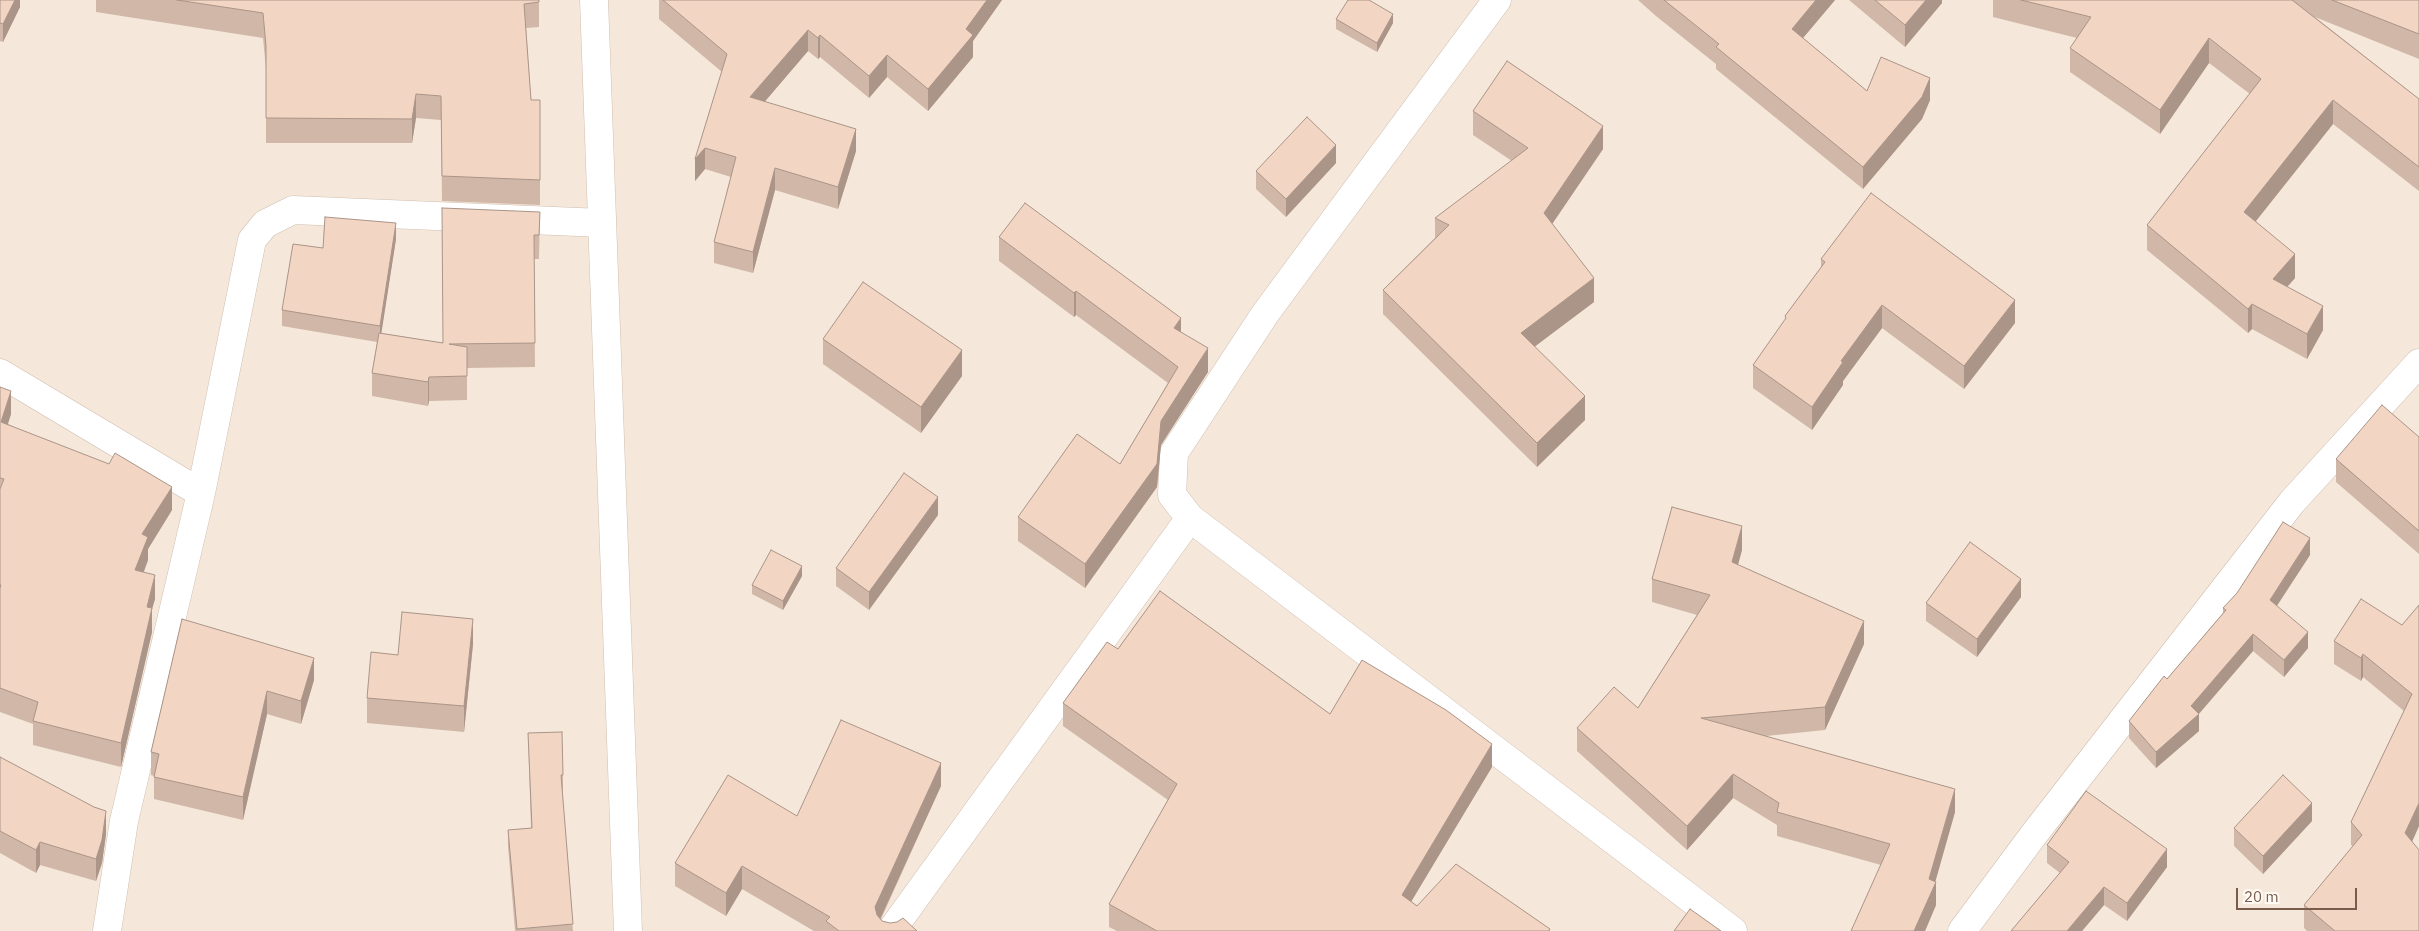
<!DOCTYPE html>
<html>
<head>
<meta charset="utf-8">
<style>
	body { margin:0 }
	#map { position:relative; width:2419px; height:931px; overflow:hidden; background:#fdf6ec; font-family:"IBM Plex Sans",sans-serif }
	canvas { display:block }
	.scale { position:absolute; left:2236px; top:888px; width:121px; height:22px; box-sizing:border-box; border:2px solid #7a5c4d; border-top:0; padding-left:6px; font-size:15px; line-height:18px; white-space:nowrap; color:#7a5c4d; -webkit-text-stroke:4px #fffaf3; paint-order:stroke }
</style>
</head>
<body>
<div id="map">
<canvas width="2419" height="931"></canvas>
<div class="scale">20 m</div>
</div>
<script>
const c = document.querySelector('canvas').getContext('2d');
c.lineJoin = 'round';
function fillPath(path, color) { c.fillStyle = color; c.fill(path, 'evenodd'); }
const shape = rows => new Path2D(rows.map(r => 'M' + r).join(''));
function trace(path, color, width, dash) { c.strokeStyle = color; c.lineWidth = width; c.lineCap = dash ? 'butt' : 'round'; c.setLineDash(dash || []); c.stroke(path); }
fillPath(shape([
	[0,0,2419,0,2419,931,0,931]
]), '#f5e8da');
const minor = shape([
	[594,0,628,931],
	[0,373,201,493],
	[1190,518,1172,495,1174,453,1265,314,1497,0],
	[107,931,124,821,201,493,252,240,265,224,293,210,602,223],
	[891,931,1190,518,1733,931],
	[1962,931,2035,833,2292,502,2419,363]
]);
trace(minor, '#d1beb0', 29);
trace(minor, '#fff', 28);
fillPath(shape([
	[0,0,20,0,20,7,3,42,0,41],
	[96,0,539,0,539,27,526,28,531,100,540,100,540,205,442,201,441,120,416,118,412,143,266,143,266,69,263,38,96,12],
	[659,0,1002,0,973,41,973,57,928,111,887,77,869,98,820,57,818,59,808,51,765,101,856,151,838,209,775,190,753,273,714,263,714,242,731,177,705,169,695,181,722,72,659,19],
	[1638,0,1835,0,1803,38,1867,91,1930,100,1922,119,1863,189,1716,69,1716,64,1656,16],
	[1849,0,1942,0,1942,3,1905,47],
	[1993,0,2419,0,2419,59,2315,17,2419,99,2419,191,2333,124,2256,221,2295,278,2287,287,2323,330,2307,359,2252,329,2248,333,2147,250,2147,225,2250,94,2209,63,2160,134,2070,72,2070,48,2077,38,1993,17],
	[1336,19,1393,23,1377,52,1336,29],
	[1473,111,1603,149,1552,224,1594,302,1534,346,1585,420,1537,467,1383,314,1383,290,1435,238,1435,218,1512,161,1473,135],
	[1336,163,1286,217,1256,189,1256,171],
	[540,212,539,259,534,259,535,367,467,368,467,400,429,401,428,406,372,396,372,373,377,342,282,326,282,310,323,248,396,239,381,333,443,343],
	[999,237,1181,332,1208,372,1161,445,1157,487,1085,588,1018,541,1018,517,1120,464,1168,383,1076,315,1074,317,999,261],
	[1821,259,2015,323,1964,389,1882,328,1843,381,1843,385,1812,430,1753,388,1753,365,1785,320,1785,316,1821,268],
	[823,339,962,376,921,433,823,364],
	[0,387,11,414,8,424,172,510,148,549,148,560,144,572,155,599,152,609,152,632,121,767,33,745,33,724,0,712],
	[2419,437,2419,554,2336,482,2336,459],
	[938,515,869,610,836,586,836,568],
	[1742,550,1738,565,1864,644,1825,730,1766,736,1955,812,1935,881,1936,905,1925,931,1851,931,1881,865,1777,836,1777,825,1733,798,1687,850,1577,751,1577,728,1638,708,1697,615,1652,602,1652,579],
	[2310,555,2277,606,2308,648,2284,677,2253,651,2199,714,2199,731,2156,768,2129,738,2129,721,2167,679,2223,613,2223,608],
	[802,576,783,610,752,594,752,585],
	[2021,597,1977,657,1926,621,1926,603],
	[2419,605,2419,826,2412,842,2419,931,2307,931,2304,928,2304,905,2353,846,2351,845,2351,822,2404,711,2363,677,2361,681,2334,664,2334,641,2402,625],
	[182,619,314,680,301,724,267,714,243,820,154,799,154,776,151,775,151,752],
	[473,644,464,732,367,723,367,698],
	[1118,649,1330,714,1492,767,1411,901,1417,906,1550,931,1117,931,1109,927,1109,904,1168,800,1063,726,1063,703],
	[528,733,563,775,563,791,562,791,573,931,515,931,508,846,508,830,531,828],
	[0,757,106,834,102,863,96,881,40,865,36,873,0,853],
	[941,786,881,919,882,921,917,931,814,931,742,889,726,916,675,886,675,863,797,816],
	[2312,821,2263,874,2234,846,2234,828],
	[2047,845,2167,867,2127,921,2104,905,2082,931,2011,931,2060,873,2047,863]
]), '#d1b7a8');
fillPath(shape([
	[15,0,20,0,20,7,3,42,3,24],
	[987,0,1002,0,973,41,973,57,928,111,928,89,966,29],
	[1816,0,1835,0,1792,51,1792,29],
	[1926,0,1942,0,1942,3,1905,47,1905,25],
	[1393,14,1393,23,1377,52,1377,43],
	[808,30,808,51,750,119,750,97],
	[820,35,820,57,818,59,818,38],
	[2209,38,2209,63,2160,134,2160,110],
	[887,55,887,77,869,98,869,76],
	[1930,78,1930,100,1922,119,1863,189,1863,167],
	[416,94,416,118,412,143,412,119],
	[2333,100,2333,124,2244,236,2244,212],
	[1603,126,1603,149,1544,236,1544,213],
	[856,129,856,151,838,209,838,187],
	[1336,145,1336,163,1286,217,1286,199],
	[705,148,705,169,695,181,695,159],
	[775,168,775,190,753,273,753,252],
	[396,223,396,239,380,342,380,326],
	[2295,254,2295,278,2273,303,2273,279],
	[1594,278,1594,302,1521,357,1521,333],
	[1076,291,1076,315,1074,317,1074,293],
	[2015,300,2015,323,1964,389,1964,366],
	[2252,304,2252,329,2248,333,2248,309],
	[1882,305,1882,328,1843,381,1843,385,1812,430,1812,407,1841,361],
	[2323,306,2323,330,2307,359,2307,334],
	[1181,318,1181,342,1174,328],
	[1208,348,1208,372,1161,445,1157,487,1085,588,1085,564,1161,421],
	[962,350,962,376,921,433,921,407],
	[429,377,429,401,428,406,428,382],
	[11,391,11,414,1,445,1,422],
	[1585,396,1585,420,1537,467,1537,443],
	[172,487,172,510,148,549,148,560,135,594,135,570,142,534],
	[938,497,938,515,869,610,869,592],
	[1742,526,1742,550,1732,586,1732,562],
	[2310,538,2310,555,2270,616,2270,600],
	[802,566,802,576,783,610,783,601],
	[155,575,155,599,152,609,152,632,121,767,121,743,147,607],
	[2021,579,2021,597,1977,657,1977,639],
	[473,619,473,644,464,732,464,706],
	[1864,621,1864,644,1825,730,1825,707],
	[2308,632,2308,648,2284,677,2284,660],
	[2253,634,2253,651,2196,717,2199,714,2199,731,2156,768,2156,752,2191,706],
	[2363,654,2363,677,2361,681,2361,658],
	[314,658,314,680,301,724,301,701],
	[267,691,267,714,243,820,243,797],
	[1492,744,1492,767,1402,917,1402,895],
	[941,763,941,786,875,930,875,907],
	[1733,774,1733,798,1687,850,1687,826],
	[1955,789,1955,812,1933,890,1936,882,1936,905,1925,931,1914,931],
	[2312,803,2312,821,2263,874,2263,856],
	[2419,803,2419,826,2405,857,2405,833],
	[106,811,106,834,102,863,96,881,96,859],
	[40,842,40,865,36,873,36,850],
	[2167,849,2167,867,2127,921,2127,903],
	[742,866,742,889,726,916,726,893],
	[2104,887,2104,905,2082,931,2067,931]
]), '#aa9588');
const building = shape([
	[0,0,15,0,3,24,0,23,0,0],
	[177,0,539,0,539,2,524,4,531,100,540,100,540,180,442,176,441,96,416,94,412,119,266,118,266,46,263,13,177,0],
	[663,0,987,0,966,29,973,35,928,89,887,55,869,76,820,35,818,38,808,30,750,97,856,129,838,187,775,168,753,252,714,242,736,157,705,148,695,159,727,54,663,0],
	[1348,0,1369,0,1393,14,1377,43,1336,19,1348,0],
	[1664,0,1816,0,1792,29,1867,91,1881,57,1930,78,1922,97,1863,167,1716,47,1719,44,1664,0],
	[1875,0,1926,0,1905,25,1875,0],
	[2021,0,2292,0,2419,99,2419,167,2333,100,2244,212,2295,254,2273,279,2323,306,2307,334,2252,304,2248,309,2147,225,2261,79,2209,38,2160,110,2070,48,2091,17,2021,0],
	[2332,0,2419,0,2419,34,2332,0],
	[1507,61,1603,126,1544,213,1594,278,1521,333,1585,396,1537,443,1383,290,1449,225,1435,218,1528,148,1473,111,1507,61],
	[1307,117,1336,145,1286,199,1256,171,1307,117],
	[1871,193,2015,300,1964,366,1882,305,1841,361,1843,362,1812,407,1753,365,1786,318,1785,316,1825,262,1821,259,1871,193],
	[1025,203,1181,318,1174,328,1208,348,1161,421,1157,464,1085,564,1018,517,1077,434,1120,464,1178,367,1076,291,1074,293,999,237,1025,203],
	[442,208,540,212,539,235,534,235,535,343,449,344,467,347,467,376,429,377,428,382,372,373,379,333,443,343,442,208],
	[325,217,396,223,380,326,282,310,293,244,323,248,325,217],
	[863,282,962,350,921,407,823,339,863,282],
	[0,387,11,391,1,422,109,464,115,453,172,487,142,534,148,537,135,570,155,575,147,607,152,608,121,743,33,721,38,702,0,688,0,588,1,585,0,585,0,489,4,479,0,478,0,387],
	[2382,405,2419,437,2419,531,2336,459,2382,405],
	[904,473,938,497,869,592,836,568,904,473],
	[1672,507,1742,526,1732,562,1864,621,1825,707,1701,718,1955,789,1929,879,1936,882,1914,931,1851,931,1890,844,1777,812,1779,803,1733,774,1687,826,1577,728,1614,687,1638,708,1710,595,1652,579,1672,507],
	[2283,522,2310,538,2270,600,2308,632,2284,660,2253,634,2191,706,2199,714,2156,752,2129,721,2164,676,2167,679,2226,610,2223,608,2237,593,2283,522],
	[1970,542,2021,579,1977,639,1926,603,1970,542],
	[771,550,802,566,783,601,752,585,771,550],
	[1160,591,1330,714,1362,660,1446,710,1492,744,1402,895,1417,906,1456,864,1550,929,1549,931,1157,931,1109,904,1177,784,1063,703,1107,642,1118,649,1160,591],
	[2361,599,2402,625,2419,605,2419,803,2405,833,2419,850,2419,931,2335,931,2304,905,2362,835,2351,822,2412,694,2363,654,2361,658,2334,641,2361,599],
	[402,612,473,619,464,706,367,698,371,652,398,655,402,612],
	[182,619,314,658,301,701,267,691,243,797,154,777,159,754,151,752,182,619],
	[841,720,941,763,875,907,877,915,882,921,890,923,897,922,903,918,917,931,839,931,826,921,830,917,742,866,726,893,675,863,728,775,797,816,841,720],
	[562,732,563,775,561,775,573,924,517,929,508,830,532,828,528,733,562,732],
	[0,757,94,807,106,811,102,840,96,859,40,842,36,850,0,831,0,757],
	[2283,775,2312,803,2263,856,2234,828,2283,775],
	[2086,791,2167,849,2127,903,2104,887,2067,931,2011,931,2069,862,2047,845,2086,791],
	[1690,909,1721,931,1674,931,1690,909]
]);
fillPath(building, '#f3d5c3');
trace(building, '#aa9588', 1);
</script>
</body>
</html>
